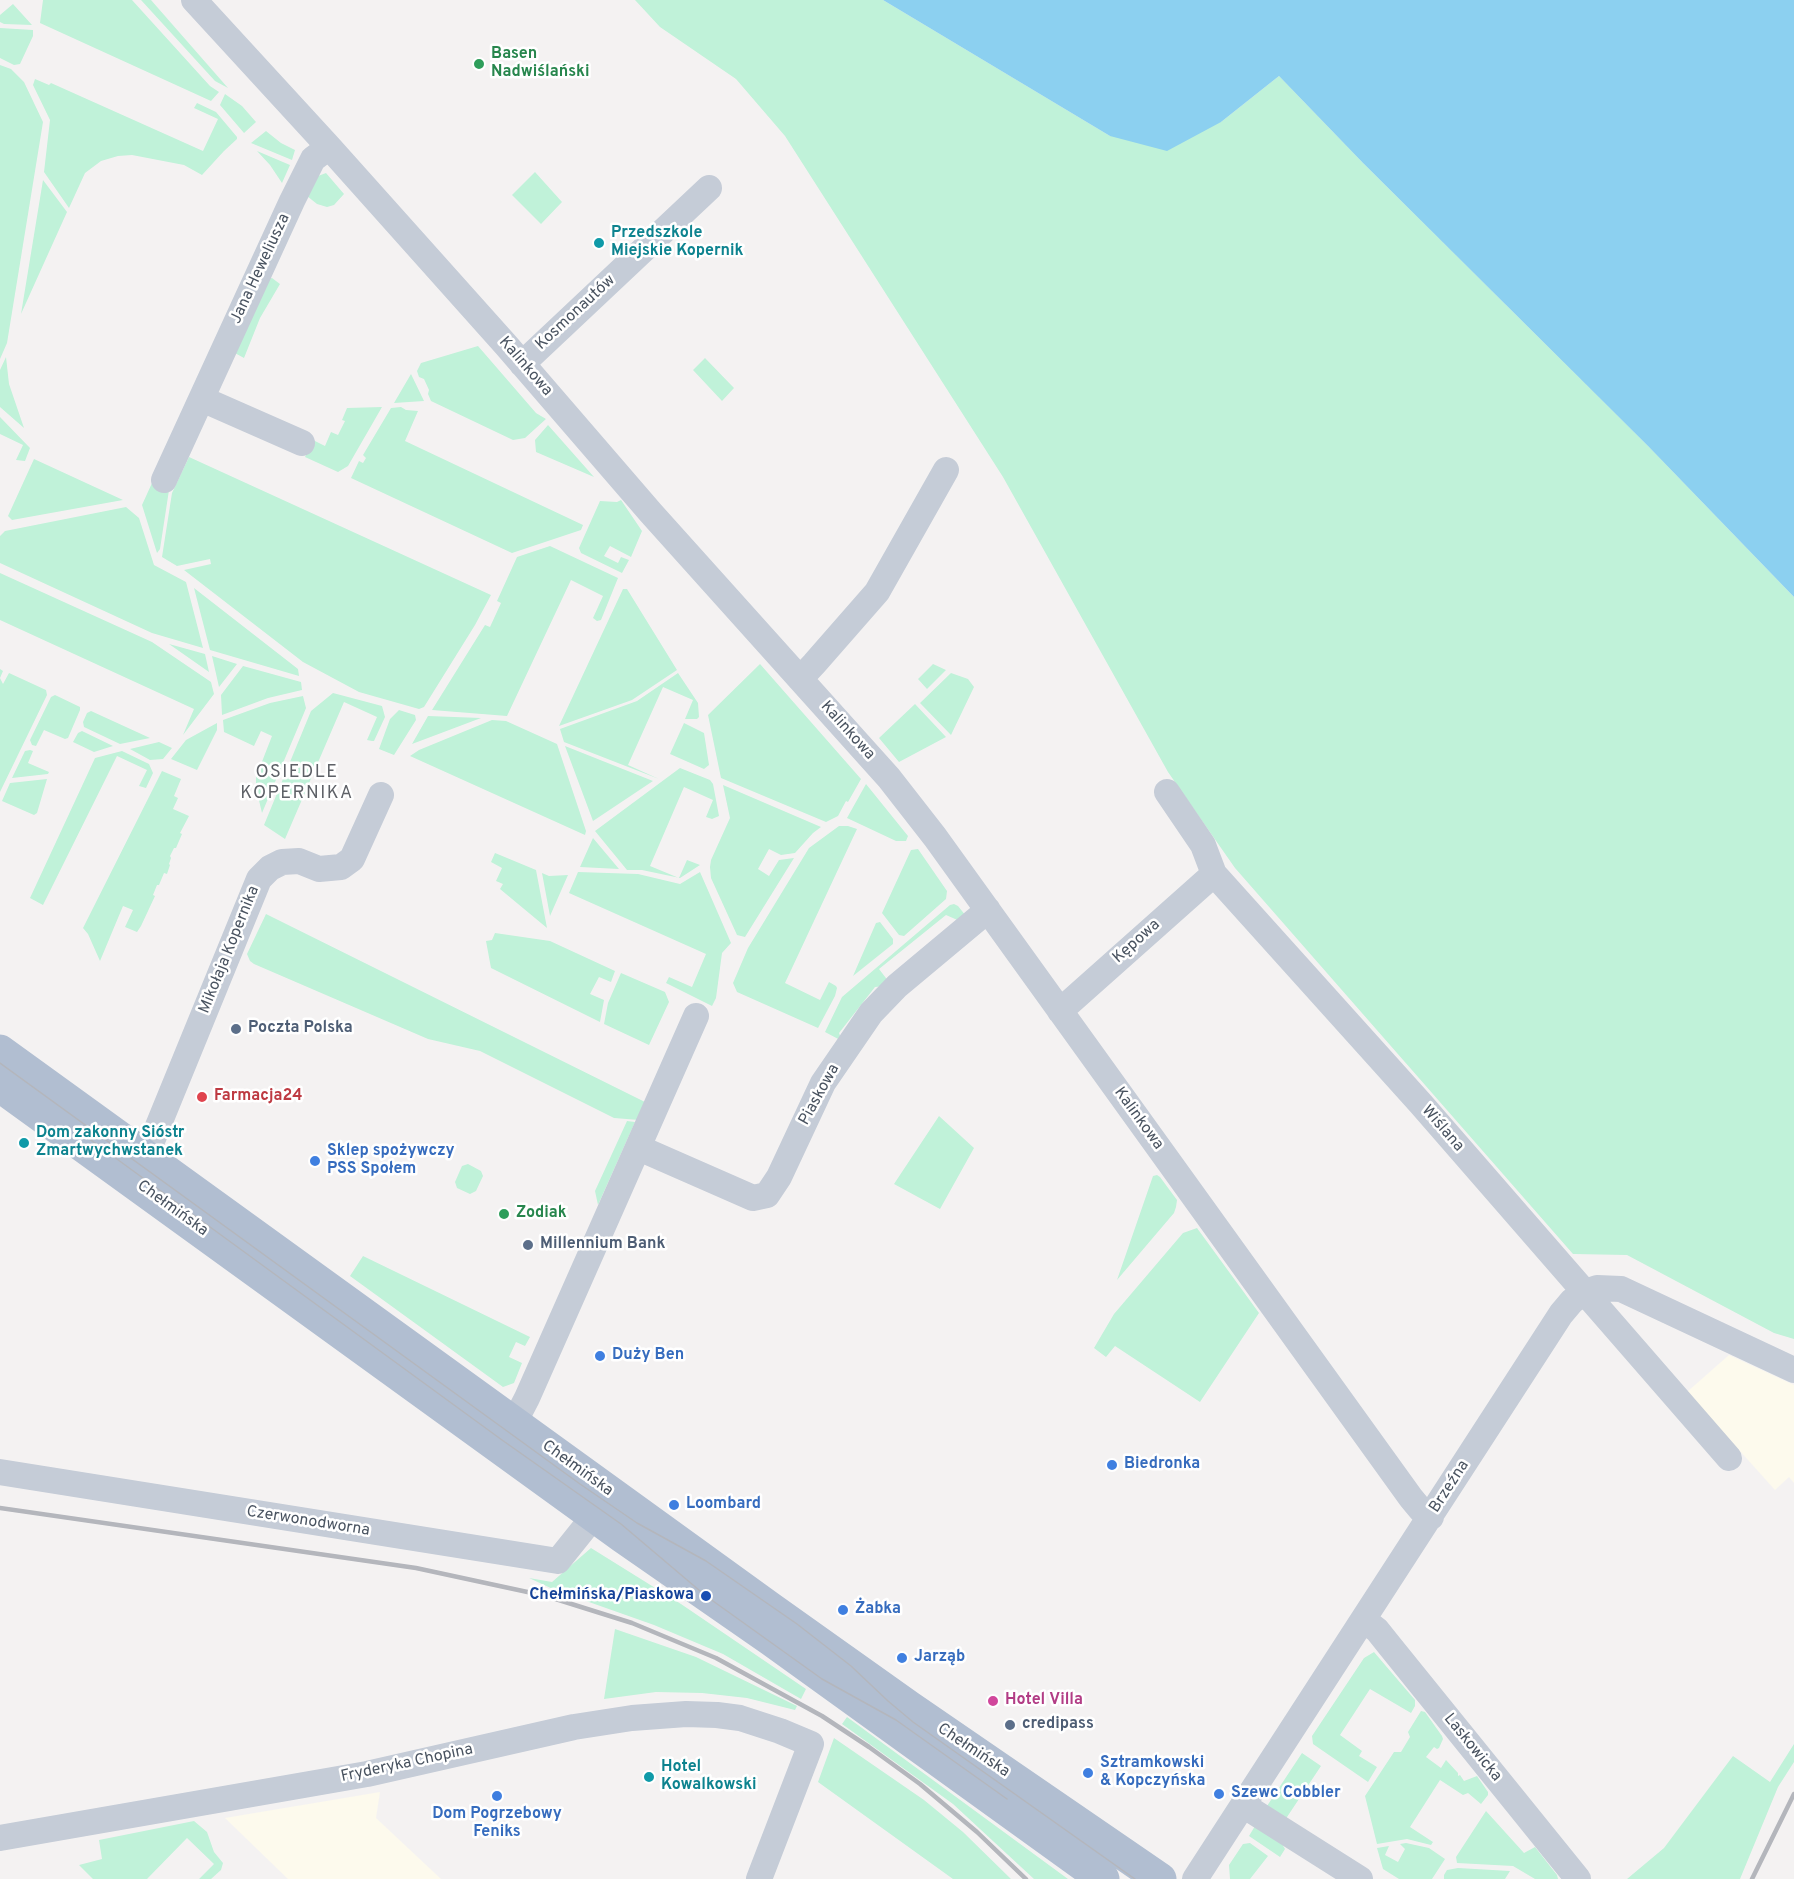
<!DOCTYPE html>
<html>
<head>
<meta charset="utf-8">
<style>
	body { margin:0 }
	canvas { display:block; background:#f4f2f2 }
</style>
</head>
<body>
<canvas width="1794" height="1879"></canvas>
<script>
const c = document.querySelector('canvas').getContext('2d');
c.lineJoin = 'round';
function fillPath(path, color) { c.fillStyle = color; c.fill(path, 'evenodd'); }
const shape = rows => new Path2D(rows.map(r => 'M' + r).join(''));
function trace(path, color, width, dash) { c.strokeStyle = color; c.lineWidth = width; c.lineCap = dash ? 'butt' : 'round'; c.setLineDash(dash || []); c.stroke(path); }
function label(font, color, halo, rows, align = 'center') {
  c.font = font + ' Overpass,sans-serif'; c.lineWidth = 5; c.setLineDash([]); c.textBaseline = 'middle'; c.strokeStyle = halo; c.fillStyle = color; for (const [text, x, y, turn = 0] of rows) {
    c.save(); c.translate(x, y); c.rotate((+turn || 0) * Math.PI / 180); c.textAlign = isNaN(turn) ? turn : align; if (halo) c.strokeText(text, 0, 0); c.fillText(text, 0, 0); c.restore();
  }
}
fillPath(shape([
	[1729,1355,1794,1385,1794,1483,1789,1477,1775,1490,1687,1392],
	[380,1792,376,1818,441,1879,288,1879,225,1818]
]), '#fdfaed');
fillPath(shape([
	[43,0,132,0,210,86,219,92,211,101,40,23],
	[141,0,151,0,228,88,215,81],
	[635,0,883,0,1110,136,1221,122,1279,76,1363,163,1648,446,1794,597,1794,1339,1774,1333,1627,1255,1573,1254,1235,868,1168,772,1003,477,785,136,736,79,660,27],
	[13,4,32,25,4,24,0,22,0,15],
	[0,28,33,30,33,36,20,64,14,65,0,58],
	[0,65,11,69,24,82,43,122,7,343,0,359],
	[35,79,49,85,51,83,203,151,218,119,194,108,197,103,216,112,237,137,237,139,224,151,202,175,184,165,132,155,118,156,101,161,85,173,69,208,44,172,50,120,33,85],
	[225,94,242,106,256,122,244,133,220,105],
	[266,131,281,143,295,150,292,160,251,143],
	[257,151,290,165,282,183,270,165],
	[535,172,562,202,541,224,512,195],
	[326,173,344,194,334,205,327,207,317,204,307,196,318,176],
	[43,180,67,212,21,314],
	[272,278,280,284,260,318,244,358,233,352,267,279],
	[478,346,536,413,546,419,525,438,513,440,431,401,428,394,429,390,424,379,419,377,417,371,421,363],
	[6,357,9,384,24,428,0,407,0,370],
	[705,358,734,388,722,401,693,370],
	[411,374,424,401,394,403],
	[382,407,348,466,338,472,305,457,313,440,325,446,331,432,338,435,345,421,342,420,347,408],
	[401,407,406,410,418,411,405,441,583,525,581,530,512,553,351,478,359,461,363,463,366,458,363,455,391,408],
	[0,417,30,448,25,461,16,460,23,445,0,434],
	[548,425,594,477,536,452,535,440],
	[189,457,491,595,475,625,424,707,419,709,359,692,303,662,184,570,211,564,210,559,177,566,162,557,172,493],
	[34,459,123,500,12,520,8,516],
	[152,483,169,490,160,549,157,553,142,505],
	[621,500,642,531,631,557,610,546,604,556,618,563,621,557,629,560,622,573,581,553,579,548,600,501,617,502],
	[126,507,139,518,154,565,186,582,203,648,152,633,0,563,0,536,5,531],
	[550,546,618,578,601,620,597,621,593,618,603,596,571,580,507,716,432,710,485,625,490,627,501,603,497,601,517,557],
	[0,573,152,642,211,682,214,694,183,735,194,709,0,620],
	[194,588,298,669,299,676,210,650],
	[623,589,627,589,677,670,632,700,559,726],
	[169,644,205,654,209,672],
	[212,656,237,664,219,687],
	[760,664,861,779,848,802,846,801,838,816,826,822,721,778,708,715],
	[933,664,946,670,927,689,918,679],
	[243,666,301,682,302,690,268,698,222,715,221,695],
	[0,669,3,671,0,678,3,684,9,673,46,690,47,695,0,792],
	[678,673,698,703,699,717,697,719,685,719,693,700,663,687,628,765,659,779,564,742,560,729,637,701],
	[951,673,968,679,974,687,951,735,920,703],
	[333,693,382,706,385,717,374,741,372,741,367,740,377,717,344,702,285,839,264,825,311,711],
	[55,695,80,707,80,710,68,738,65,739,44,730,36,746,32,745,30,740,51,697],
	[303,696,306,708,304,713,262,813,256,788,256,777,272,736,261,731,254,746,224,732,223,720,270,703],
	[915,704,946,737,899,762,879,738],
	[399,710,415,715,416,720,394,755,379,749,390,719],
	[91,711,150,738,120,744,84,727,83,722,87,713],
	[428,716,481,718,412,744],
	[492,720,506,721,557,744,586,831,585,835,410,756,419,750],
	[217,723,217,730,197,770,171,759,186,740],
	[684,723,704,733,709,765,704,769,670,754],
	[82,731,113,746,94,752,73,742,78,733],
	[159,742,172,748,163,759,150,760,130,749],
	[565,746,653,781,593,821],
	[30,750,33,751,28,763,49,772,48,774,12,778,25,751],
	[122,751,149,764,153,773,146,788,139,786,147,770,117,756,43,905,30,898,95,758],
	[680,768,710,780,713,784,719,816,712,819,706,817,713,800,684,787,650,866,679,878,687,860,700,865,680,878,642,870,627,870,595,831],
	[162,771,181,779,174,796,178,798,173,809,189,816,180,833,182,834,176,848,174,848,170,856,171,858,169,864,170,865,167,874,164,873,159,885,157,885,153,895,155,896,141,926,137,932,125,927,133,910,123,906,100,961,88,934,83,928],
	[47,779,37,813,34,815,2,801,10,783],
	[866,784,908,836,906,841,896,841,847,818],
	[723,785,821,827,813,833,795,853,781,855,769,849,758,869,769,876,779,860,794,858,745,937,737,935,711,878,710,867,711,860,730,818],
	[839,826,848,826,857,829,785,983,820,1000,829,982,836,986,837,988,835,996,818,1028,737,992,733,983,748,948,809,848],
	[593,838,619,869,580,867],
	[918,849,947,891,946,899,904,936,899,935,882,913,911,850],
	[495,853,536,870,547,928,500,889,503,884,496,881,502,868,491,862],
	[578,872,638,874,680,884,700,872,731,943,722,953,716,998,712,1006,666,983,669,977,692,987,706,954,569,893],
	[542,873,549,876,568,875,550,916],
	[954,904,958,906,966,916,962,922,946,915,879,969,889,982,884,986,875,987,839,1033,842,1041,825,1032,842,997,950,905],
	[266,914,647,1103,639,1120,614,1118,480,1051,428,1039,254,964,250,961,247,954],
	[880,922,893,939,893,944,853,976,876,923],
	[495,933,550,941,615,971,611,982,599,977,590,994,604,1000,600,1022,491,968,486,941,492,940],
	[621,973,665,992,669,1002,649,1045,604,1024,608,1003],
	[939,1116,974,1148,940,1209,894,1184],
	[627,1121,635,1122,598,1205,595,1191],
	[468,1164,481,1171,483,1176,476,1191,470,1194,457,1188,455,1182,462,1166],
	[1157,1175,1160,1177,1177,1200,1176,1207,1174,1213,1117,1280,1153,1176],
	[1197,1228,1259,1313,1200,1402,1115,1346,1106,1357,1094,1348,1114,1314,1183,1233],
	[363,1256,530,1337,525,1346,516,1342,509,1357,522,1363,514,1383,503,1387,350,1276],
	[591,1548,681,1604,806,1689,801,1699,723,1654,654,1625,555,1590,529,1578,552,1582],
	[615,1629,696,1657,797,1706,795,1710,747,1698,702,1693,656,1692,604,1699],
	[1374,1652,1415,1700,1415,1706,1411,1713,1370,1689,1340,1735,1362,1751,1359,1756,1377,1767,1368,1782,1313,1744,1312,1736,1364,1658],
	[1421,1711,1425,1712,1442,1736,1443,1739,1439,1748,1437,1749,1434,1747,1426,1757,1441,1768,1446,1760,1458,1773,1458,1776,1460,1775,1464,1781,1477,1776,1488,1792,1488,1795,1481,1804,1468,1793,1463,1795,1440,1780,1410,1827,1433,1842,1431,1845,1407,1839,1377,1844,1365,1796,1394,1752,1401,1752,1410,1737,1408,1732],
	[847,1717,1068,1879,1034,1879,953,1804,842,1724],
	[834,1738,924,1800,963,1832,1011,1879,953,1879,818,1782],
	[1794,1744,1794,1762,1778,1787,1740,1879,1627,1879,1664,1848,1733,1756,1770,1782],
	[1302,1753,1321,1766,1285,1820,1265,1809],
	[1486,1811,1524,1853,1535,1847,1557,1875,1558,1879,1535,1879,1513,1866,1457,1863,1456,1857],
	[194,1821,207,1832,214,1852,223,1863,221,1870,211,1879,199,1879,214,1864,187,1838,147,1879,93,1879,79,1865,102,1859,99,1840],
	[1258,1821,1273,1829,1285,1849,1280,1857,1249,1836],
	[1250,1843,1268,1856,1250,1879,1230,1879,1229,1865,1243,1844],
	[1406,1843,1429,1848,1445,1859,1432,1879,1399,1879,1383,1869,1377,1848,1389,1846,1385,1855,1398,1862,1405,1849,1400,1844],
	[1458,1868,1510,1871,1505,1879,1444,1879,1444,1875,1447,1870]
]), '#c0f2d9');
fillPath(shape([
	[883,0,1794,0,1794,597,1648,446,1363,163,1279,76,1221,122,1167,151,1110,136]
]), '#8cd0f0');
trace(shape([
	[194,0,329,147,506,345,651,513,889,778,935,837,1411,1498,1421,1510,1431,1517],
	[522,364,709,188],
	[202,399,302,443],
	[164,480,292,201,313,159,329,147],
	[800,679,814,664,877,592,946,470],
	[1167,792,1203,845,1214,874,1421,1104,1729,1458],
	[1060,1011,1214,874],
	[639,1148,753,1198,767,1195,779,1177,823,1083,871,1013,897,986,988,910],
	[137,1172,145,1158,259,879,270,868,282,862,299,861,319,869,341,867,352,859,381,795],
	[503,1438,514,1423,527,1398,696,1016],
	[0,1472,558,1561,594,1516],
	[1364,1620,1377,1630,1389,1645,1578,1879],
	[1243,1805,1360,1879],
	[0,1838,367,1774,574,1727,632,1718,686,1714,717,1715,740,1718,780,1731,811,1744,759,1879],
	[1195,1879,1561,1314,1572,1301,1585,1292,1597,1288,1621,1289,1794,1370]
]), '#c5ccd7', 26);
trace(shape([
	[0,1051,770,1608,909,1707,1160,1879],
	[0,1086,623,1537,770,1639,1103,1879]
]), '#b1bed1', 33);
trace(shape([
	[0,1063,580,1484,637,1523,706,1561,797,1624,851,1666,888,1701,913,1722,1135,1879],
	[73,1127,502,1440,621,1524,706,1596,822,1679,896,1720,1007,1799]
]), '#b4b6bc', 1.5);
trace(shape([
	[0,1508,416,1568,546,1596,632,1623,716,1658,822,1716,869,1747,920,1784,977,1832,1026,1879],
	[1752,1879,1794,1794]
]), '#b4b6bc', 4.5);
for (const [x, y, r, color] of [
	[479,64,6,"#2e9e5b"],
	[599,243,6,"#0f9aa8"],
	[236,1029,6,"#5c6f8a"],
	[202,1097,6,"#e0444e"],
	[24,1143,6,"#0f9aa8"],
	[315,1161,6,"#3f7fe0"],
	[504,1214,6,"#2e9e5b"],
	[528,1245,6,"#5c6f8a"],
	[600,1356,6,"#3f7fe0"],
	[1112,1465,6,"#3f7fe0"],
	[674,1505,6,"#3f7fe0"],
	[706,1596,6,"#1a4fb4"],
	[843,1610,6,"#3f7fe0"],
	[902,1658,6,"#3f7fe0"],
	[993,1701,6,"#d1479c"],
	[1010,1725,6,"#5c6f8a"],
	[1088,1773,6,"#3f7fe0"],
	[649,1777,6,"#0f9aa8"],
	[1219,1794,6,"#3f7fe0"],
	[497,1796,6,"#3f7fe0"]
]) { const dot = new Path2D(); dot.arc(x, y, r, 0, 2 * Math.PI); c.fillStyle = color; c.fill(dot); trace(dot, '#fff', 2); }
label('bold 16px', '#27864d', '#fff', [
	["Basen",491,55],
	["Nadwiślański",491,73],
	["Zodiak",516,1214]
], 'left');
label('bold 16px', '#0d838f', '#fff', [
	["Przedszkole",611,234],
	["Miejskie Kopernik",611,252],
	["Dom zakonny Sióstr",36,1134],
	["Zmartwychwstanek",36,1152],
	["Hotel",661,1768],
	["Kowalkowski",661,1786]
], 'left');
label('16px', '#495360', '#fff', [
	["Jana Heweliusza",261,269,-65],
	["Kosmonautów",576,313,-43],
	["Kalinkowa",525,367,49],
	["Kalinkowa",847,731,48],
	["Kępowa",1137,942,-42],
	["Mikołaja Kopernika",230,950,-68],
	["Piaskowa",820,1095,-61],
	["Kalinkowa",1138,1119,54],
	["Wiślana",1442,1129,49],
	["Chełmińska",172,1209,36],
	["Chełmińska",577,1469,36],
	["Brzeźna",1450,1487,-57],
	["Czerwonodworna",308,1522,9],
	["Laskowicka",1472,1748,51],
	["Chełmińska",973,1751,34],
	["Fryderyka Chopina",407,1764,-12]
]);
label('bold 16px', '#4e5e75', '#fff', [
	["Poczta Polska",248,1029],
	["Millennium Bank",540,1245],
	["credipass",1022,1725]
], 'left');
label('bold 16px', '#be3a42', '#fff', [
	["Farmacja24",214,1097]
], 'left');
label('bold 16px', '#366cbe', '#fff', [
	["Sklep spożywczy",327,1152],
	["PSS Społem",327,1170],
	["Duży Ben",612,1356],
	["Biedronka",1124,1465],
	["Loombard",686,1505],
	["Żabka",855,1610],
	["Jarząb",914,1658],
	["Sztramkowski",1100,1764],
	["& Kopczyńska",1100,1782],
	["Szewc Cobbler",1231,1794],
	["Dom Pogrzebowy",497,1815,"center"],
	["Feniks",497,1833,"center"]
], 'left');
label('bold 16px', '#164399', '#fff', [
	["Chełmińska/Piaskowa",694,1596]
], 'right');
label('bold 16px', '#b23c85', '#fff', [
	["Hotel Villa",1005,1701]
], 'left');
c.letterSpacing = '1.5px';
label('18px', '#5e6167', '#fff', [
	["OSIEDLE",297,773],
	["KOPERNIKA",297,794]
]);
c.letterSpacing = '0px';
</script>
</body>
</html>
